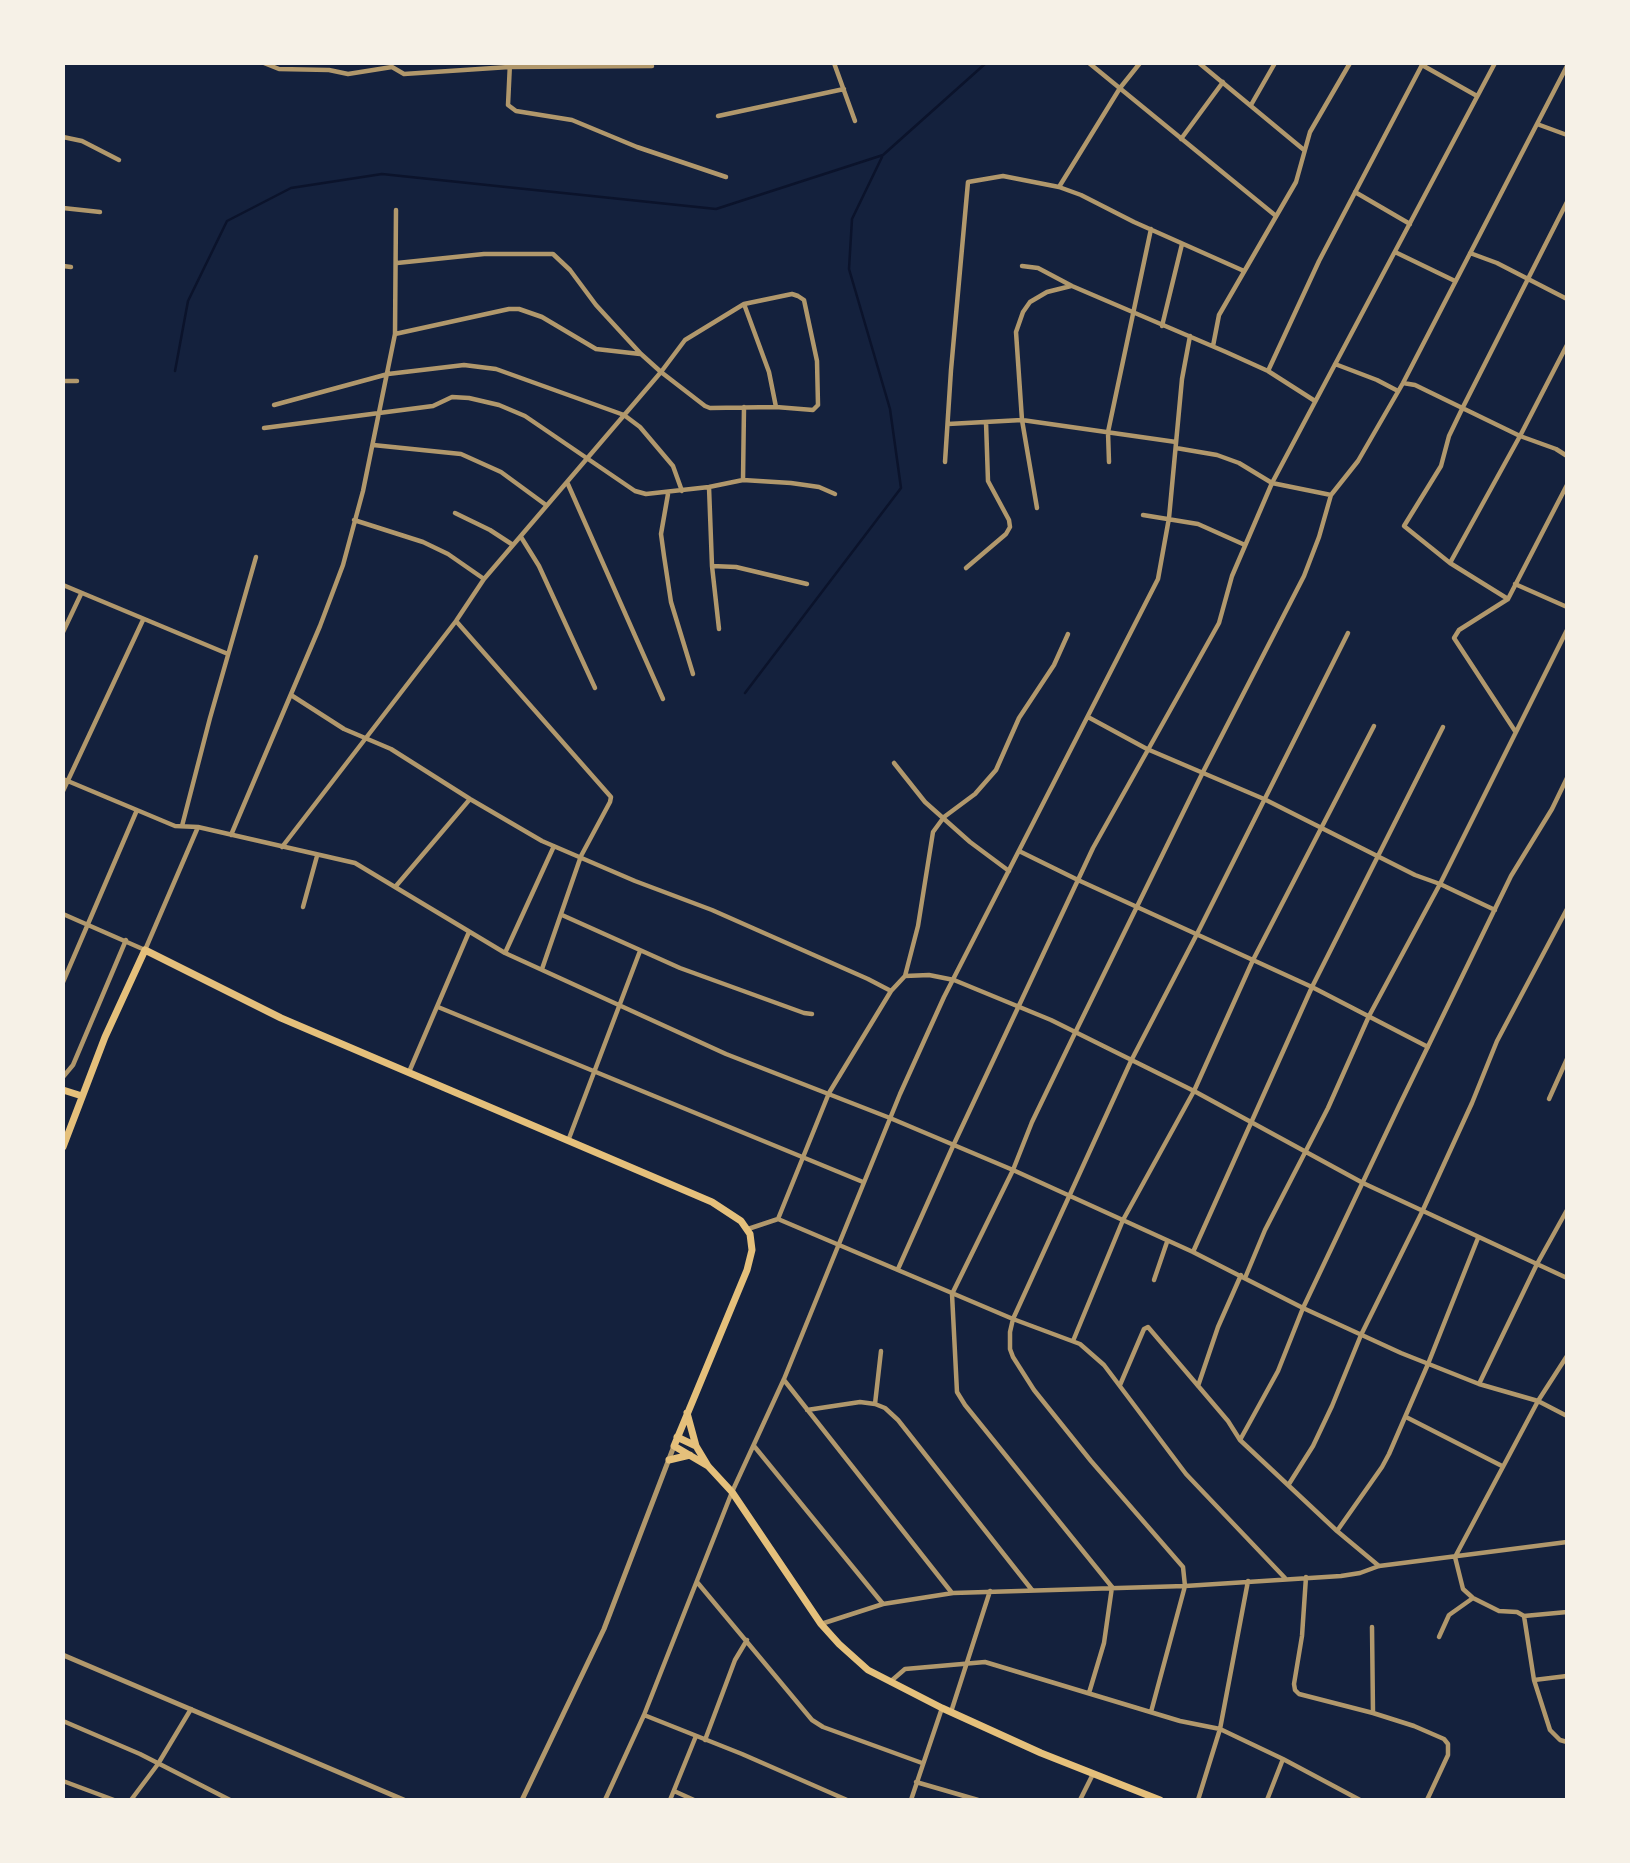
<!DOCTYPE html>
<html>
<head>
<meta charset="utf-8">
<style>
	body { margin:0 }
	#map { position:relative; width:1630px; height:1863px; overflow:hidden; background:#14213d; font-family:"PT Sans Narrow",sans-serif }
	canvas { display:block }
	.frame { position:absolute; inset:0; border:65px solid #f6f1e7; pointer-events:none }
</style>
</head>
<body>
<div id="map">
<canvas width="1630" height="1863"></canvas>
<div class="frame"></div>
</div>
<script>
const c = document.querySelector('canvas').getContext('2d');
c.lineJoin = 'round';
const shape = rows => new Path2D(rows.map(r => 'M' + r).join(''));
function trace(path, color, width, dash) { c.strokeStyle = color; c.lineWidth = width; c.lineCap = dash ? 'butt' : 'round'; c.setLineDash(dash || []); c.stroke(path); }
trace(shape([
	[175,371,188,301,227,221,291,188,382,174,716,209,883,155,986,63],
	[745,693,901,488,890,409,849,269,852,219,882,157]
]), '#0b132b', 2.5);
trace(shape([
	[264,63,279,69,329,70,348,74,392,67,404,74,509,67,652,66],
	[510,63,508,105,516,111,572,120,637,147,726,177],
	[834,63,855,121],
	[1089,63,1276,216],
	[1199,63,1304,150],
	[1422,65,1477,96],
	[1251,105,1275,63],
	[718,116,844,89],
	[1537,124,1567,135],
	[63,137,82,141,119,160],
	[1181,139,1223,82],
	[1059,187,1120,88,1140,63],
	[1355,192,1410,224],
	[63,208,100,212],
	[1395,252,1455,281],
	[1470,253,1497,263,1567,299],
	[63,266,71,267],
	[1022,266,1038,268,1072,286,1226,352,1268,371,1315,401],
	[744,304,769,372,776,407],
	[1162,326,1182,244],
	[395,334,509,309,519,309,542,317,596,349,640,354],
	[1213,346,1219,315,1296,182,1310,132,1350,63],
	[1335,364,1377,380,1398,391],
	[1268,371,1319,261,1423,63],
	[63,381,77,381],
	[1403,383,1415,385,1520,436,1556,449,1567,456],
	[274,405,388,374,464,365,496,369,624,415,640,427,673,466,682,491],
	[948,424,1022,420,1176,442],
	[264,428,433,406,452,397,469,398,499,405,525,416,635,491,646,494,709,487,743,480,791,483,819,487,835,494],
	[373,445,461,454,501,472,546,505],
	[1176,448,1217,455,1239,463,1272,483,1331,495],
	[945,462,951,370,968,182,1003,176,1059,187,1081,195,1134,222,1244,271],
	[1109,462,1108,432,1151,229],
	[743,480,744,407],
	[567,482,663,699],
	[709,487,712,566,719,629],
	[668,494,661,534,664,556,671,602,693,674],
	[1037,508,1022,420,1016,332,1023,312,1030,302,1047,292,1071,286],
	[455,513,490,530,513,545],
	[1143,515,1198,524,1245,545],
	[354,520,423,542,448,554,484,579],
	[521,537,539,566,595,688],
	[1450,563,1520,436,1567,345],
	[712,566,736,567,807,584],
	[966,568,1006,534,1010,527,1009,520,988,481,986,422],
	[1515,584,1567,607],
	[63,585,228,654],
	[1508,599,1450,563,1404,526,1441,466,1449,436,1462,409,1567,202],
	[456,621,611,797,610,802,581,856,542,969],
	[63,632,81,594],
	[291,695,344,729,391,749,470,799,542,841,635,881,712,910,868,979,891,991],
	[1088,717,1147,749,1264,799,1415,875,1440,884,1495,910],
	[1515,731,1454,638,1459,630,1508,599,1567,485],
	[894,763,925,802,970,842,1009,871],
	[63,779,175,826,198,827,355,863,505,953,726,1054,890,1118,1013,1170,1193,1252,1303,1308,1401,1353,1479,1384,1538,1401,1567,1416],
	[63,791,143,620],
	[182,826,210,718,256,557],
	[231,835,320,626,343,565,363,491,395,334,396,210],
	[282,847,456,621,484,579,661,372,685,340,744,304,792,294,798,296,804,300,817,361,818,405,813,410,776,407,710,408,705,406,661,372,641,354,596,305,570,270,553,254,484,254,397,263],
	[1019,851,1078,880,1312,987,1428,1047],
	[396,886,470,799],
	[303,907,317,856],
	[63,914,145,950,198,827],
	[562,915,680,968,804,1013,812,1014],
	[505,953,554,846],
	[905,976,918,926,933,832,944,817,975,794,996,770,1019,718,1054,665,1068,634],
	[63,982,137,810],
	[438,1007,863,1182],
	[409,1072,469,932],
	[63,1077,73,1065,126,940],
	[1549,1099,1567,1059],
	[568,1141,640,951],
	[778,1219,1013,1319,1080,1344,1104,1365,1186,1474,1285,1578],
	[748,1229,778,1219,829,1093,891,991,905,976,929,975,954,980,1051,1020,1194,1091,1363,1183,1567,1278],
	[1193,1252,1312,987,1443,727],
	[898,1269,953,1146,1093,848,1219,623,1232,576,1272,483,1495,63],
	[1245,1278,1265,1230,1328,1108,1369,1016,1440,884,1567,630],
	[1154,1280,1167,1242],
	[1073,1341,1123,1220,1194,1091,1253,960,1374,726],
	[1567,1356,1538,1401,1455,1557,1463,1589,1473,1598,1499,1611,1517,1612,1524,1616,1567,1612],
	[784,1380,952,1593],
	[1479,1384,1537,1264,1567,1210],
	[1120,1385,1144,1329,1148,1327,1228,1421,1240,1440,1337,1531,1379,1566],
	[1198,1386,1218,1327,1241,1275],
	[875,1404,881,1351],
	[807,1410,860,1402,875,1404,885,1408,898,1420,1032,1590],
	[1406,1417,1502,1466],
	[1240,1440,1278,1371,1303,1308,1399,1106,1511,876,1552,809,1567,778],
	[754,1446,883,1604],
	[1289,1484,1313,1446,1332,1406,1361,1335,1422,1212,1472,1103,1497,1041,1567,909],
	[1337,1531,1382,1467,1389,1454,1428,1364,1478,1238],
	[1306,1577,1302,1636,1294,1684,1295,1690,1299,1694,1373,1713,1414,1726,1444,1739,1448,1744,1448,1755,1427,1800],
	[697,1582,812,1720,823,1727,922,1763],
	[1524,1616,1534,1680,1550,1730,1560,1740,1567,1742],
	[821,1624,883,1604,953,1593,1185,1586,1341,1576,1360,1573,1379,1566,1567,1542],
	[1372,1627,1373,1713],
	[1439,1637,1449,1615,1473,1598],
	[1534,1680,1567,1676],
	[890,1682,905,1669,985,1662,1180,1721,1220,1729,1283,1759,1360,1800],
	[1089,1693,1104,1643,1112,1587,965,1405,957,1392,952,1294,1013,1170,1032,1122,1075,1033,1203,772,1304,576,1319,537,1331,495,1358,461,1403,383,1567,66],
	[951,1712,990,1591],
	[1151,1712,1185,1586,1183,1567,1091,1461,1034,1390,1013,1357,1010,1349,1010,1332,1013,1319,1131,1061,1197,934,1348,633],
	[644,1715,742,1754,847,1800],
	[63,1721,140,1754,230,1800],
	[705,1740,735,1660,747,1640],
	[63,1781,114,1800],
	[916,1782,978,1800],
	[674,1791,694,1800],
	[131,1800,158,1764,191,1709],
	[605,1800,644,1715,732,1492,784,1379,900,1094,944,997,1158,579,1169,518,1182,379,1190,336],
	[670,1800,696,1736],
	[911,1800,942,1708],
	[1080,1800,1093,1774],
	[1198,1800,1220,1729,1248,1581],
	[1267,1800,1283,1759]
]), '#b1986c', 4.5);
trace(shape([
	[63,1655,404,1800],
	[522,1800,604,1629,674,1446]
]), '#b1986c', 5);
trace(shape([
	[63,1090,82,1096],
	[63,1147,105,1037,145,950,281,1018,712,1202,741,1221,750,1234,752,1250,747,1270,674,1446,708,1466],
	[687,1413,696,1446],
	[677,1437,696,1446,708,1466,732,1492,821,1624,839,1644,868,1670,942,1708,1041,1753,1160,1800],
	[669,1460,690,1455]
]), '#e5c07b', 7);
</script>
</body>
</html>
